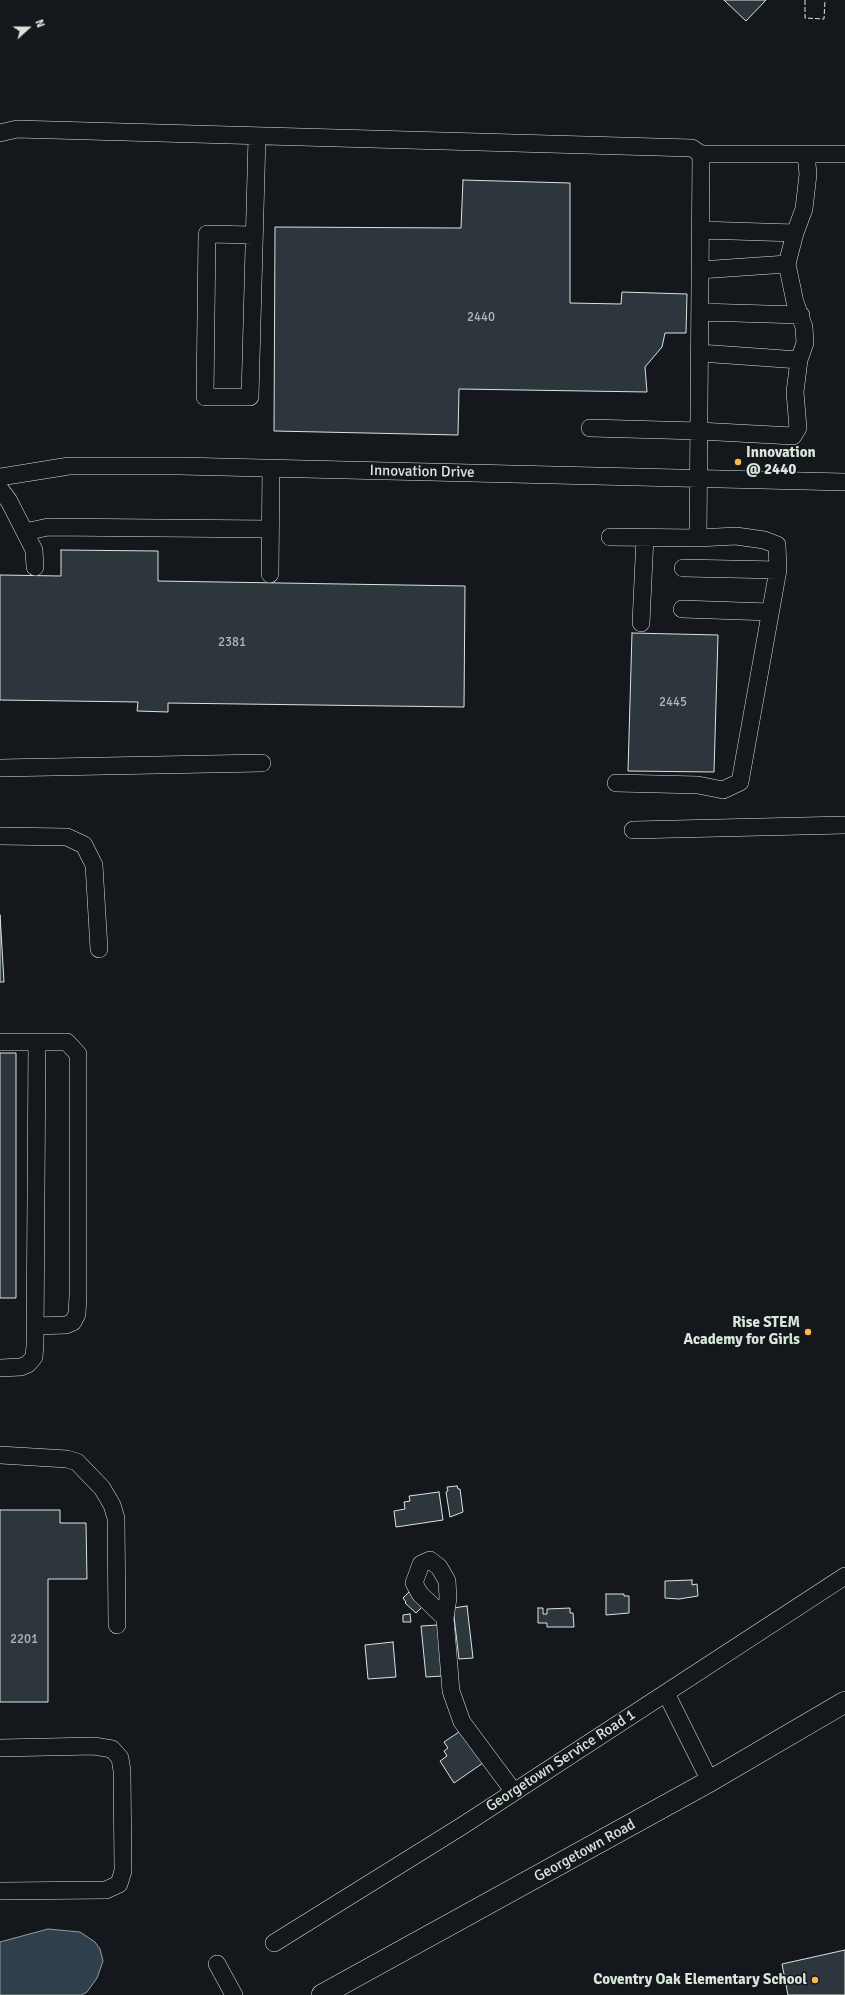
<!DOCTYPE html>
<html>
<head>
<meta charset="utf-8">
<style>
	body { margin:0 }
	#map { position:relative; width:845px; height:1995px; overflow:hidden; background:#14181c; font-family:Signika,sans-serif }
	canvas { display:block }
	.north { position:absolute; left:8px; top:8px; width:40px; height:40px; -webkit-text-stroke:3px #14181c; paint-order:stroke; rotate:69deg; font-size:11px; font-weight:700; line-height:16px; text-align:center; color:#d8e6dc }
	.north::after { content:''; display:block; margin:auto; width:14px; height:18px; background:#d8e6dc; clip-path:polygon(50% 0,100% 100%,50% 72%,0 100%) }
</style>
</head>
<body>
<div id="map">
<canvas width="845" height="1995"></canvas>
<div class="north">N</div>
</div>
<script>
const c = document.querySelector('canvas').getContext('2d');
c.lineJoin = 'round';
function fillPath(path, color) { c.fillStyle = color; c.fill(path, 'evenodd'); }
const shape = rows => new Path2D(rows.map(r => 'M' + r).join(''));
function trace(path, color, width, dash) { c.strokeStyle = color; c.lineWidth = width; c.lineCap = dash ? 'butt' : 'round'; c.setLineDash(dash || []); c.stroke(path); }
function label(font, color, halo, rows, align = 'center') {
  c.font = font + ' Signika,sans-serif'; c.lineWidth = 3; c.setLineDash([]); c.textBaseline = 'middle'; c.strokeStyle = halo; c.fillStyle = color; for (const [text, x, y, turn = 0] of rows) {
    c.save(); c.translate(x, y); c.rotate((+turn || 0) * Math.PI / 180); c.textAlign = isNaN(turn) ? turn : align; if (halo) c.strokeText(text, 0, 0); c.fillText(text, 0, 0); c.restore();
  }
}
const water = shape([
	[48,1929,80,1932,95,1942,100,1949,103,1961,97,1978,87,1992,81,1995,0,1995,0,1942,48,1929]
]);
fillPath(water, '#2f3f4d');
trace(water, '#939e99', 1);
const building = shape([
	[724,0,766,0,746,21,724,0],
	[463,180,570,183,570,303,621,304,622,292,687,294,686,333,665,333,662,347,645,367,647,392,459,389,458,435,274,431,275,227,461,228,463,180],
	[61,550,158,551,158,581,465,586,464,707,168,703,168,712,137,711,138,702,0,700,0,575,61,576,61,550],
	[632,633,718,635,714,772,628,771,632,633],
	[0,915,4,982,0,982,0,915],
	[0,1053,16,1053,16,1298,0,1298,0,1053],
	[457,1486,458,1489,460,1489,463,1512,450,1517,446,1492,448,1491,447,1487,457,1486],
	[439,1492,443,1520,396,1527,394,1511,405,1509,404,1502,410,1501,409,1496,439,1492],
	[0,1510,60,1510,60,1523,86,1523,87,1579,48,1579,48,1702,0,1702,0,1510],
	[692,1580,692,1585,697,1584,698,1596,679,1599,665,1598,665,1581,692,1580],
	[410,1591,424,1605,416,1613,405,1603,406,1602,403,1598,410,1591],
	[606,1594,624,1594,624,1596,629,1596,629,1613,606,1615,606,1594],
	[467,1606,473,1658,459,1659,453,1608,467,1606],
	[538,1608,543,1608,543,1614,547,1614,547,1609,570,1608,570,1613,573,1613,574,1627,547,1627,547,1623,538,1623,538,1608],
	[410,1614,411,1622,403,1622,403,1615,410,1614],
	[438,1625,443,1676,426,1677,421,1626,438,1625],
	[393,1642,396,1677,368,1679,365,1645,393,1642],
	[462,1730,483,1763,454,1783,440,1761,447,1756,444,1751,448,1748,444,1742,462,1730],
	[845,1950,845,1995,788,1995,782,1964,845,1950]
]);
fillPath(building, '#2c363c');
trace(building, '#d8e6dc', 1);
const minor = shape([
	[0,133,17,129,692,148,701,154],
	[701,230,795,233],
	[254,235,207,234,205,397,250,397,257,136],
	[700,270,787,264],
	[700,312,801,315],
	[700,353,799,360],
	[590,428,699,431,793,436,798,428,795,392,799,360,805,343,804,327,795,302,787,264,795,233,804,209,808,174,806,154],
	[0,477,69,466,180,466,845,482],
	[0,489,9,501,34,550,35,567],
	[25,532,48,527,270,529],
	[610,537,698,538],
	[683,568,778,570],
	[270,574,271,468],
	[682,609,770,612],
	[641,623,645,537],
	[0,768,262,763],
	[616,783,698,785,723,790,740,782,778,570,777,545,764,540,736,536,698,538,701,154,845,154],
	[633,830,845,825],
	[0,836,67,837,84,845,94,865,99,949],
	[0,1042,37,1042,35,1346,34,1357,28,1364,21,1367,0,1368],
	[35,1326,66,1325,73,1322,77,1314,78,1295,78,1054,67,1042,37,1042],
	[0,1455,67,1459,77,1462,102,1488,112,1505,116,1518,117,1625],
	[445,1618,420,1594,414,1583,421,1564,430,1560,439,1567,447,1581,448,1598,445,1618,451,1691,462,1722,514,1792],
	[666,1693,710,1781],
	[0,1748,94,1746,112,1749,120,1758,122,1771,123,1871,119,1884,106,1890,0,1891],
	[274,1943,462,1826,845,1576],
	[217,1964,234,1995]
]);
const major = shape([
	[322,1995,710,1781,845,1702]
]);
trace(minor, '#d8e6dc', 18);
trace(major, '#d8e6dc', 22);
trace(minor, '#14181c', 17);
trace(major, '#14181c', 21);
trace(shape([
	[805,0,805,18,824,19,825,0]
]), '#d8e6dc', 1, [5, 2]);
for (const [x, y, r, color] of [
	[738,462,4,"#ffb74d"],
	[808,1332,4,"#ffb74d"],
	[815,1980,4,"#ffb74d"]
]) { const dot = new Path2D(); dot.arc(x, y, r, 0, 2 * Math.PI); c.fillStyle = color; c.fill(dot); trace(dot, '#14181c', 1.5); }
label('13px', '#adbab4', null, [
	["2440",481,318],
	["2381",232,643],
	["2445",673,703],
	["2201",24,1640]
]);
label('bold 15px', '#d8e6dc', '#14181c', [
	["Innovation",746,453,"left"],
	["@ 2440",746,470,"left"],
	["Rise STEM",800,1323],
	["Academy for Girls",800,1340],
	["Coventry Oak Elementary School",807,1980]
], 'right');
label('15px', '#d8e6dc', '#14181c', [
	["Innovation Drive",422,472,1],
	["Georgetown Service Road 1",561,1761,-33],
	["Georgetown Road",585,1851,-29]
]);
</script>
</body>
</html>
